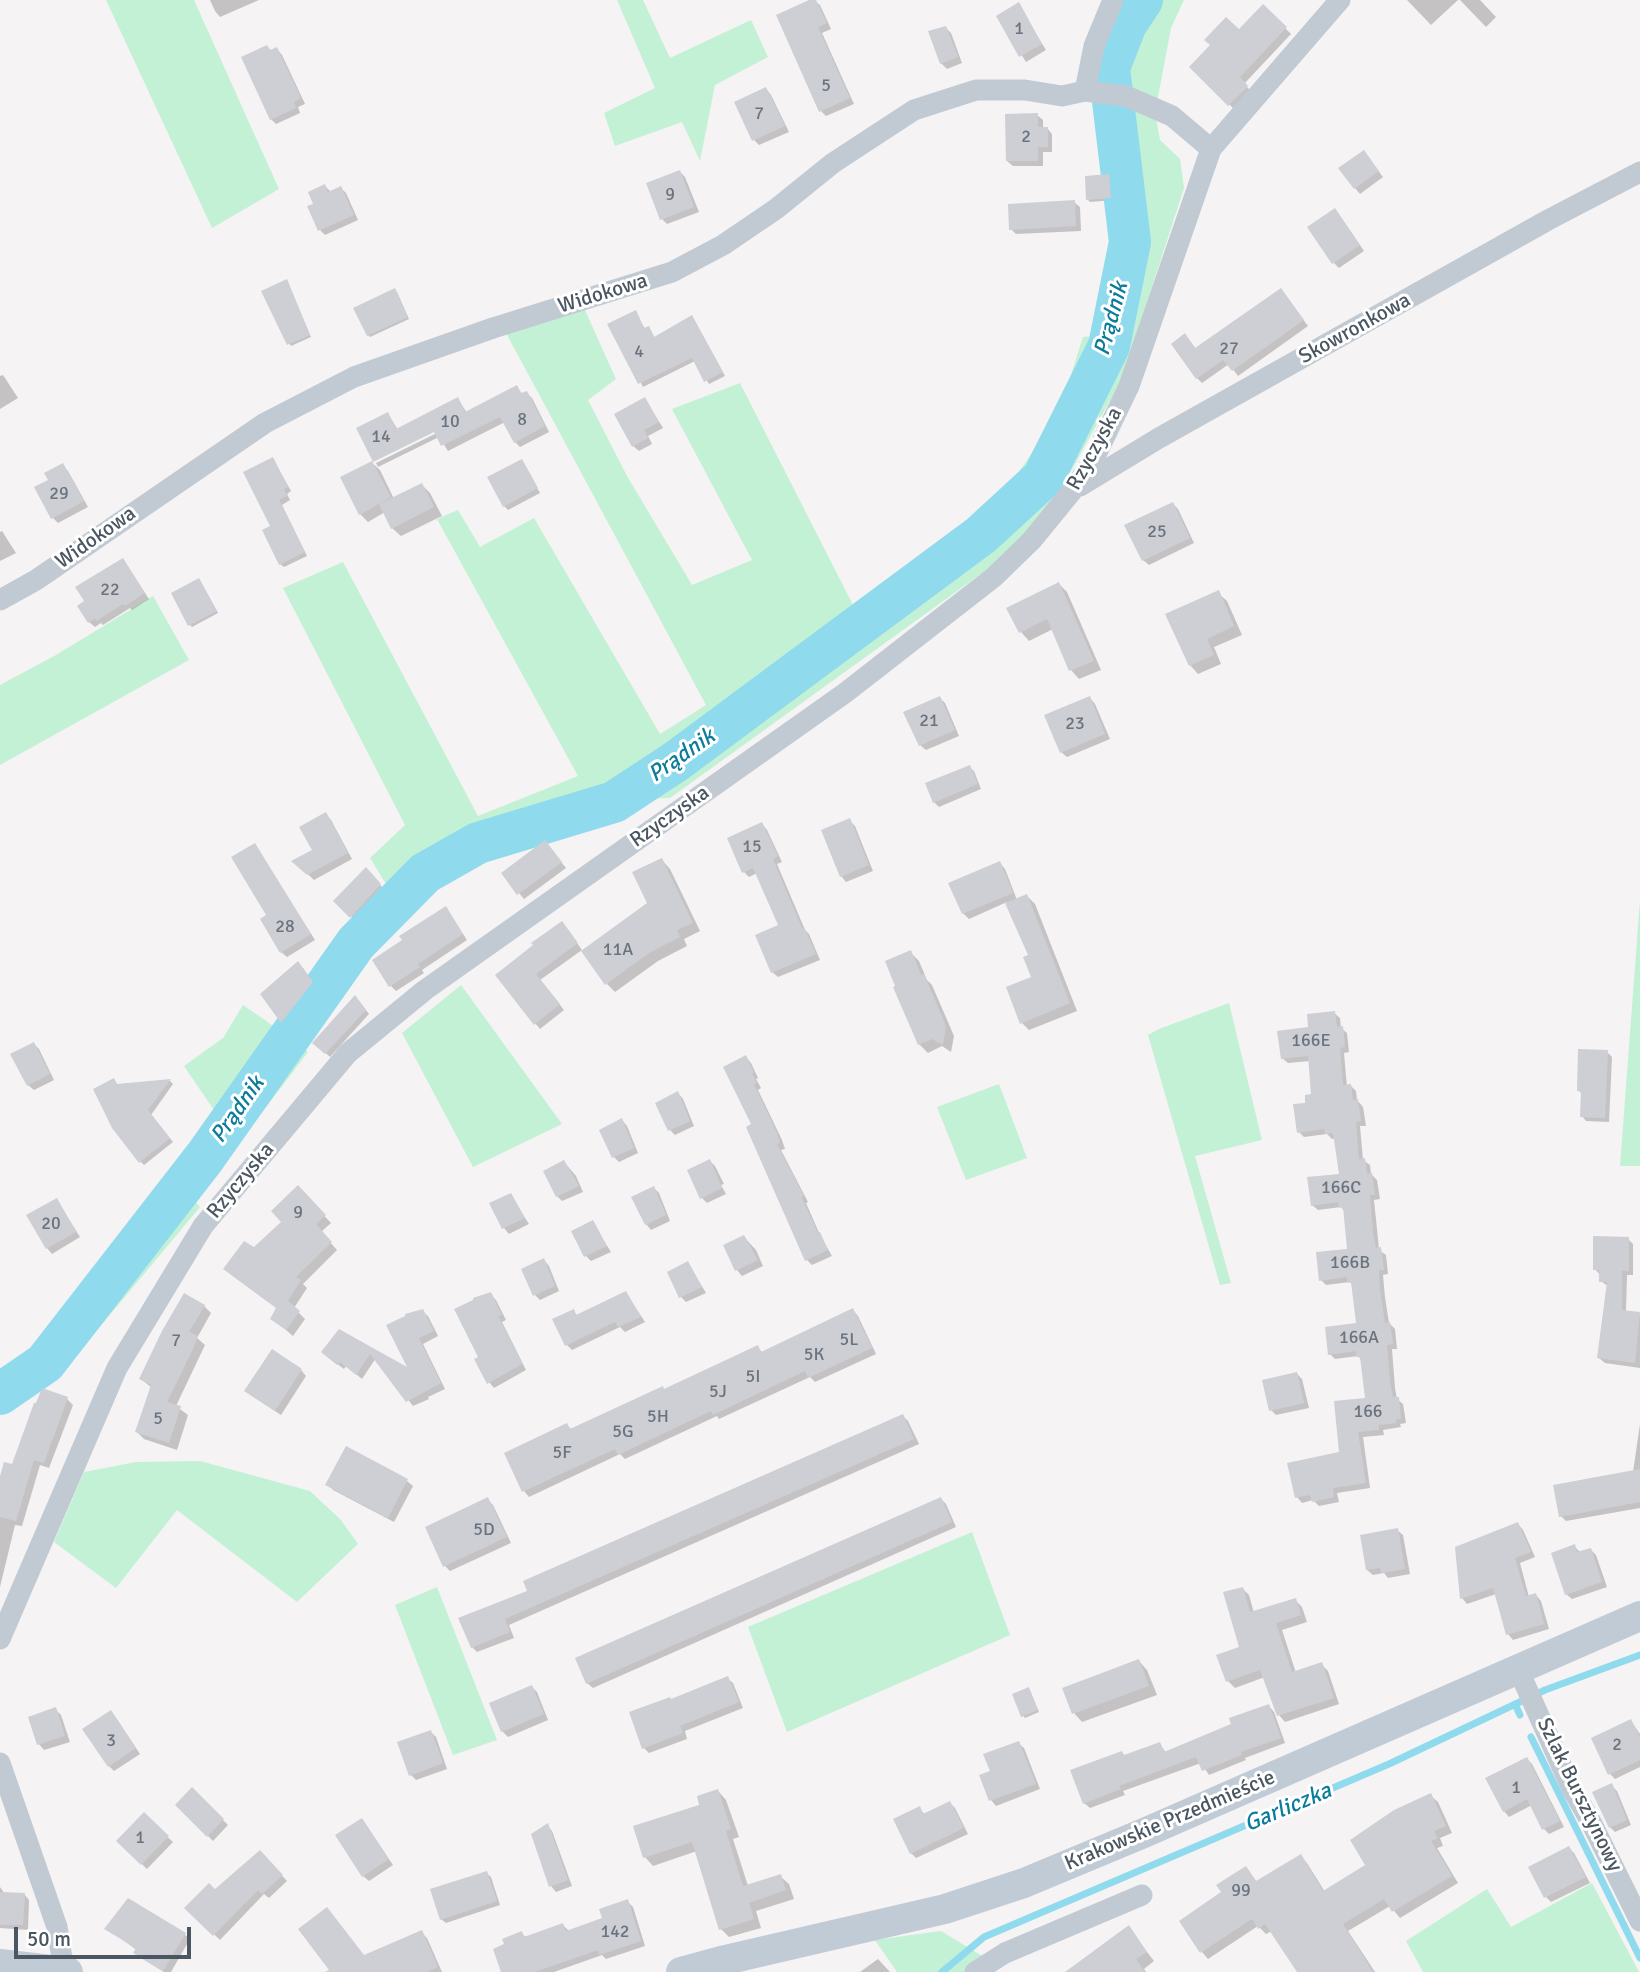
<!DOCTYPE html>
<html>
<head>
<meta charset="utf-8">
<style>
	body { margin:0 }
	#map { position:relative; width:1640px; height:1972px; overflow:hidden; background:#f5f3f3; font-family:Signika,sans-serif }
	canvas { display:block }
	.scale { position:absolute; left:14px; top:1927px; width:177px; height:32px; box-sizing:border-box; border:4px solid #4a5661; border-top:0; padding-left:9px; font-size:21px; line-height:24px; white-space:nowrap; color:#4a5661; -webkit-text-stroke:5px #fff; paint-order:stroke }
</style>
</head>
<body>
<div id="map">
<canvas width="1640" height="1972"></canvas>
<div class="scale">50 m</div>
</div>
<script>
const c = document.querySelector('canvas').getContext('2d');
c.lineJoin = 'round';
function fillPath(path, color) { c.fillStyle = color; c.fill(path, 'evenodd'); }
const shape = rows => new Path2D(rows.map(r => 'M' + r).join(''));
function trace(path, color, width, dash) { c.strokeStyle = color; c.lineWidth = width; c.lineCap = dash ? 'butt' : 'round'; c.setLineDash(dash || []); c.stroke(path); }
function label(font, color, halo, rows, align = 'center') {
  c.font = font + ' Signika,sans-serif'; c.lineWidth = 6; c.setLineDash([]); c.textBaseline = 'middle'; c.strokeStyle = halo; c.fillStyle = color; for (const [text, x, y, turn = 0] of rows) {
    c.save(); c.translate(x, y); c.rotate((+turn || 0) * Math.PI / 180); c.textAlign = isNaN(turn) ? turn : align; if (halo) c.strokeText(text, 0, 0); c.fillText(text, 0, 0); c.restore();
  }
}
fillPath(shape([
	[106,0,194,0,279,189,212,228],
	[617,0,643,0,670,58,751,20,768,57,715,85,700,161,682,122,615,146,604,113,655,88],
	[1147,0,1184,0,1171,28,1155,113,1160,140,1180,159,1184,188,1122,379,1065,482,1014,550,670,798,642,799,504,842,453,863,399,905,402,921,358,957,346,937,370,917,391,892,370,858,405,825,283,588,343,562,478,816,578,776,437,519,458,510,480,547,534,518,660,734,706,705,505,331,584,308,616,379,588,400,627,476,692,585,752,560,672,409,740,383,854,607,999,497,1026,462,1063,400,1083,337,1095,336,1113,287,1129,49],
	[153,596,189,660,0,765,0,685,56,655],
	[1640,900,1640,1166,1620,1166],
	[333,968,345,988,302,1047,308,1052,241,1140,218,1116,184,1066,223,1038,243,1005,282,1032],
	[461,985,562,1124,473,1167,402,1033],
	[1229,1003,1262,1140,1195,1156,1231,1283,1220,1285,1148,1035,1159,1029],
	[999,1084,1027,1158,966,1180,937,1107],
	[205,1132,232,1155,188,1193,200,1207,53,1383,40,1380,0,1402,0,1379,27,1363,75,1309],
	[200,1461,310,1491,341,1520,358,1544,297,1602,177,1510,116,1588,54,1542,84,1472,136,1462],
	[972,1532,1010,1635,787,1732,748,1627],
	[437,1587,497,1740,453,1755,395,1605],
	[1592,1883,1639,1972,1423,1972,1406,1941,1487,1889,1511,1927],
	[941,1931,984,1957,967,1972,897,1972,875,1940]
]), '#c3f1d5');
fillPath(shape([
	[210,0,259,0,220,17,215,11],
	[813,0,820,5,831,29,822,33,854,104,826,116,821,111],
	[1407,0,1458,0,1431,25],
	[1460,0,1480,0,1496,17,1486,27],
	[1018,5,1046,50,1026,62,998,17],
	[1263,6,1291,34,1244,84,1252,92,1235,110,1191,67,1239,31],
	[946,28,951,33,962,63,947,69,941,63],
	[267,47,272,51,277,49,282,55,305,104,298,107,300,113,276,124,271,119],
	[766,89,771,95,789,132,759,145,754,140],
	[1037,115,1043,120,1043,129,1047,128,1052,134,1052,152,1043,152,1043,166,1013,166,1007,161],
	[1364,152,1383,177,1360,194,1355,188],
	[680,172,685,177,699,212,667,224,662,219],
	[1109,176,1111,178,1113,200,1090,202,1088,200],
	[325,186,331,192,341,188,346,193,358,220,325,235,320,230],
	[1074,202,1080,207,1081,231,1016,234,1011,229],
	[1340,216,1364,251,1339,268,1333,262],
	[287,281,311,337,291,346,289,343],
	[1281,290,1308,326,1238,376,1229,364,1202,383,1197,378,1190,341,1196,349],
	[397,292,409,319,370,337,368,335],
	[635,312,645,329,649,328,655,338,694,320,725,376,709,384,695,361,643,387,610,325],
	[3,375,18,398,0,409,0,376],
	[516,387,523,395,526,393,532,398,549,432,520,447,515,442,505,422,448,451,439,437,378,467,376,463,443,430,441,426,374,460,388,414,398,430,458,399,467,413],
	[645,399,663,428,648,436,652,444,639,451,633,446],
	[273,459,291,491,287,494,290,500,282,505,307,556,284,567,280,564,273,527],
	[522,461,540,493,508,510,504,506],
	[372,463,380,470,394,499,422,485,430,493,442,516,401,536,392,528,385,512,368,522,360,514,342,478],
	[62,465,68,471,88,507,58,523,53,518,50,480],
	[1173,504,1178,509,1194,543,1149,565,1143,560],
	[2,531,16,553,0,561,0,532],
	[123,560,149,599,132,610,130,608,103,625,101,623,95,627,89,622],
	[201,582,218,613,192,627,190,625],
	[1059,584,1067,592,1101,670,1079,679,1071,670,1053,629,1029,641,1021,632,1009,609],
	[1218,593,1227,601,1242,635,1214,647,1221,664,1198,674,1190,665],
	[940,698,945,703,959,736,926,750,920,745],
	[1090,698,1095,704,1110,739,1067,757,1061,752],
	[969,767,974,771,981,789,939,807,934,802],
	[326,814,331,820,352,859,314,880,294,861,314,851],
	[849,820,855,826,873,871,846,882,841,876],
	[762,824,767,830,782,862,777,864,805,930,809,934,820,960,778,977,772,972,780,926,757,873,749,877,744,872],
	[545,842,566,868,524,899,519,893],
	[255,845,315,940,287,957,281,952,268,916],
	[662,860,670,869,700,931,684,939,687,946,658,961,615,992,607,984,649,904],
	[1000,863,1005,869,1017,900,1027,896,1035,904,1077,1011,1029,1030,1022,1023,1033,978,1030,956,1007,902,969,919,963,913],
	[372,874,385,891,357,922,336,901],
	[446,908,467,940,422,970,424,973,396,991,391,986,405,940],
	[567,929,582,950,540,980,564,1010,540,1029,535,1023,535,945],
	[910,952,919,961,927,980,932,985,954,1036,951,1052,942,1046,928,1053,919,1044],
	[303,968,317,989,287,1027,262,995],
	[359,1001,369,1014,330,1057,314,1042],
	[1334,1013,1340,1018,1341,1028,1347,1033,1349,1052,1344,1053,1347,1087,1351,1086,1356,1091,1357,1100,1363,1107,1366,1126,1360,1126,1363,1160,1370,1165,1371,1174,1377,1180,1380,1199,1374,1200,1378,1239,1379,1250,1386,1255,1388,1274,1383,1275,1385,1297,1389,1323,1395,1329,1397,1349,1392,1349,1395,1388,1397,1399,1403,1404,1406,1423,1400,1424,1401,1427,1383,1430,1384,1435,1363,1437,1370,1488,1337,1493,1339,1502,1319,1506,1313,1500,1302,1503,1297,1497,1341,1453,1367,1399,1362,1361,1358,1356,1335,1359,1330,1354,1358,1325,1353,1286,1350,1282,1326,1285,1321,1280,1349,1250,1345,1212,1341,1207,1318,1210,1312,1205,1341,1175,1336,1138,1332,1139,1327,1134,1304,1137,1299,1132,1307,1104,1313,1096,1310,1061,1288,1063,1282,1058,1310,1028],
	[34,1044,39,1049,54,1080,34,1090,28,1085],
	[1607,1052,1612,1057,1609,1122,1586,1121,1582,1116,1583,1095,1579,1091],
	[746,1057,751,1063,758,1078,756,1079,761,1088,758,1090,782,1140,785,1149,781,1150,808,1202,806,1203,820,1235,832,1256,812,1265,807,1260,753,1125],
	[113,1080,119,1086,170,1081,173,1084,151,1115,173,1142,144,1165,140,1161],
	[678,1093,683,1099,694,1126,675,1135,670,1130],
	[622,1120,627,1126,638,1153,619,1162,614,1157],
	[710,1161,715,1166,724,1184,721,1185,726,1194,707,1203,702,1198],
	[564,1162,576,1176,583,1192,562,1201,557,1196],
	[298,1188,331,1223,321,1232,337,1250,303,1284,307,1288,294,1308,305,1319,293,1336,272,1318,278,1309,226,1269,254,1250,284,1222],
	[654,1188,659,1193,670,1221,651,1230,646,1224],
	[510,1195,529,1224,509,1234,504,1228,492,1204],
	[57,1200,80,1237,52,1254,47,1248],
	[592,1222,611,1252,591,1261,586,1256],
	[744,1237,756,1250,763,1266,742,1276,737,1270,725,1246],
	[1628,1239,1633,1244,1633,1275,1627,1275,1626,1312,1640,1314,1640,1368,1605,1363,1599,1358,1609,1287,1601,1281,1601,1276,1595,1269],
	[544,1260,549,1266,559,1291,540,1300,535,1295],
	[688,1263,706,1293,686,1302,681,1297],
	[626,1293,645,1322,625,1332,620,1327,572,1350,567,1345,573,1311,578,1316],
	[490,1294,496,1300,506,1320,502,1322,526,1370,494,1388,489,1382,480,1358],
	[204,1306,211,1313,197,1338,205,1345,176,1406,188,1415,177,1450,144,1439,137,1432,152,1388,141,1379],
	[853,1310,858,1316,876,1354,815,1382,810,1377,719,1419,717,1416,625,1459,620,1454,529,1497,524,1491,567,1425,572,1430,665,1391,757,1347,763,1353],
	[422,1311,428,1316,438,1336,423,1344,445,1389,428,1397,429,1399,413,1406,376,1358,362,1379,346,1366,344,1369,328,1357,339,1331,411,1371],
	[301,1370,306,1376,281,1415,252,1396],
	[1297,1374,1302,1379,1309,1408,1276,1415,1271,1410],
	[67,1399,73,1405,49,1468,40,1465,22,1526,15,1525,0,1587,0,1482],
	[903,1416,908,1421,919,1444,509,1625,514,1638,477,1652,472,1647,530,1592],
	[1640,1424,1640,1508,1566,1521,1561,1516,1633,1472],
	[347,1448,407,1481,413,1486,394,1522,333,1490,328,1484],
	[941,1499,946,1504,956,1527,593,1688,587,1683],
	[488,1500,493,1505,511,1543,450,1571,445,1566],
	[1518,1524,1523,1530,1535,1557,1520,1563,1529,1597,1536,1595,1541,1601,1549,1629,1513,1640,1508,1634,1496,1594,1467,1604,1462,1598,1457,1548],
	[1397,1530,1403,1535,1410,1574,1388,1578,1384,1573,1373,1575,1367,1570],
	[1574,1546,1581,1553,1591,1550,1596,1555,1607,1587,1572,1599,1566,1594],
	[1242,1588,1249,1595,1254,1613,1295,1600,1302,1607,1307,1622,1282,1630,1296,1673,1321,1664,1328,1671,1339,1704,1285,1722,1279,1715,1265,1677,1235,1688,1228,1681,1241,1648],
	[1139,1661,1147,1670,1157,1695,1082,1722,1074,1713],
	[727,1678,733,1683,743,1708,685,1731,687,1739,649,1753,644,1748,671,1701],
	[532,1687,537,1692,548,1720,508,1737,502,1731],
	[1030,1691,1039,1712,1025,1718,1023,1716],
	[1269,1706,1274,1712,1285,1743,1245,1758,1246,1760,1209,1775,1201,1763,1123,1791,1125,1795,1090,1808,1084,1803,1122,1753,1125,1756,1160,1744,1166,1753,1233,1725],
	[55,1709,61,1715,70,1742,44,1750,39,1744,30,1718],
	[116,1718,140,1754,114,1771,109,1766],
	[1631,1721,1640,1734,1640,1767,1615,1779,1610,1774],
	[431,1732,436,1737,447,1769,416,1780,411,1775],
	[1018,1743,1024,1748,1040,1789,996,1806,991,1800,981,1776,992,1772],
	[1527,1759,1532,1764,1564,1827,1549,1834,1544,1829,1532,1805,1509,1817,1504,1811],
	[1611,1785,1617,1791,1631,1825,1615,1832,1610,1827],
	[192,1790,228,1825,213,1841,177,1805],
	[718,1791,726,1800,739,1837,733,1839,748,1886,780,1876,789,1884,794,1899,756,1911,761,1928,729,1937,721,1929,697,1851,653,1866,645,1857],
	[1431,1796,1438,1802,1452,1833,1440,1838,1443,1846,1437,1848,1458,1883,1400,1918,1390,1906,1348,1931,1375,1972,1298,1972,1272,1931,1266,1934,1258,1926,1208,1959,1202,1952,1223,1893,1246,1868,1257,1882,1300,1856,1307,1863,1325,1892,1368,1865],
	[950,1803,955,1808,968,1834,916,1858,911,1853,919,1809,926,1815],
	[144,1815,173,1842,147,1869,118,1841],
	[362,1820,393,1865,369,1881,363,1876],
	[547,1825,552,1831,572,1886,556,1892,551,1886],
	[1569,1848,1574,1853,1590,1883,1551,1902,1546,1897],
	[260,1852,287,1881,269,1898,264,1894,220,1940,187,1908,215,1892],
	[486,1873,491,1877,500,1905,446,1923,441,1919],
	[0,1887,5,1894,24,1894,29,1900,28,1930,0,1928],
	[627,1901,633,1907,645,1946,606,1959,602,1955,554,1972,503,1972,522,1934,527,1938,563,1925,569,1931,604,1920],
	[1128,1927,1154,1961,1144,1969,1146,1972,1068,1972],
	[107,1929,184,1934,190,1939,171,1972,164,1972,141,1958,135,1953,137,1950],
	[421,1932,427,1938,442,1972,332,1972],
	[878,1959,890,1972,860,1972]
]), '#0003');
trace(shape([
	[1515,1704,1520,1715],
	[1531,1737,1640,1958],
	[942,1972,984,1937,1389,1764,1545,1690,1640,1655]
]), '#90daee', 7);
trace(shape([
	[0,1394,45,1363,205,1157,356,943,425,873,478,843,614,802,675,762,981,535,1043,478,1109,346,1130,242,1109,68,1126,24,1142,0]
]), '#90daee', 42);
fillPath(shape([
	[809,0,816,0,827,23,818,27,850,98,819,112,776,15],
	[1019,2,1042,44,1019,57,996,16],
	[1263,4,1287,27,1240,77,1248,86,1228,106,1189,67,1210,45,1204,40,1226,17,1239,29],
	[946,26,958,57,940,64,928,31],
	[267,45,270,50,277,47,301,98,294,102,296,108,270,120,241,57],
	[766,87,785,126,752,141,734,102],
	[1038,113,1038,127,1048,127,1048,147,1038,147,1038,161,1006,161,1005,114],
	[1364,150,1379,171,1354,189,1338,168],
	[680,170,694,207,660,220,646,183],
	[1109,174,1111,198,1086,200,1085,176],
	[325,184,328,192,341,186,354,215,318,231,307,206,313,204,308,192],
	[1075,200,1076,226,1009,230,1008,204],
	[1335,208,1360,245,1332,264,1307,227],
	[287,279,310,335,287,345,261,291],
	[395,288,408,317,367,336,353,308],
	[1281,288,1304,320,1232,371,1223,360,1196,379,1171,344,1185,333,1195,348],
	[636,310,644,328,649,326,654,337,692,315,723,372,704,382,692,358,638,384,607,324],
	[517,385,521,393,527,391,545,426,514,443,500,417,441,446,434,432,373,462,356,428,388,412,396,429,458,397,465,412],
	[645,397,659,422,644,430,648,438,632,447,614,414],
	[273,457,288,487,284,489,287,496,279,500,305,552,279,565,262,530,270,526,243,472],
	[522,459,538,488,503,507,487,477],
	[372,461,391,497,359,515,340,477],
	[63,463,84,501,51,519,34,487,48,480,44,473],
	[422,483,434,507,391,529,379,504],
	[1173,502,1190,538,1142,561,1124,525],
	[123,558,145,593,125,606,123,604,96,621,95,618,88,623,77,606,84,601,75,587],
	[199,578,217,611,188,626,171,593],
	[1059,582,1094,661,1069,671,1047,619,1019,633,1006,608],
	[1219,590,1234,626,1207,639,1214,655,1189,666,1165,614],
	[940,696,955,730,919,746,903,712],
	[1090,696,1105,734,1060,753,1044,715],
	[970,765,978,784,933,803,925,783],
	[326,812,348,853,307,875,291,861,312,850,299,827],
	[850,818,869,865,840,877,821,830],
	[762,822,778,856,773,859,802,928,804,927,816,954,771,973,755,935,778,925,753,868,742,873,727,838],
	[545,840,562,862,517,895,501,873],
	[255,843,311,934,280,953,260,919,266,915,231,857],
	[662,858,693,923,677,930,680,937,649,953,605,985,581,951,647,903,632,872],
	[1000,861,1013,893,962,914,948,883],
	[366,867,381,884,350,918,333,901],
	[1027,894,1070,1003,1020,1024,1006,987,1031,977,1023,957,1028,955,1005,903],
	[446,906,463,934,418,964,420,967,389,987,372,960,402,940,399,936],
	[562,921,578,943,536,974,560,1004,534,1025,495,975,533,945,531,943],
	[911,950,921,975,924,974,946,1026,943,1045,932,1039,918,1045,893,987,895,986,885,961],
	[298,961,313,982,281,1023,260,994],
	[355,995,366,1010,325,1054,312,1043],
	[1335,1011,1337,1027,1343,1026,1345,1047,1340,1048,1343,1085,1351,1084,1353,1100,1358,1099,1361,1121,1356,1122,1359,1159,1365,1158,1367,1174,1372,1173,1375,1195,1370,1195,1373,1233,1376,1248,1381,1247,1384,1270,1379,1270,1380,1290,1385,1323,1390,1322,1393,1344,1387,1345,1390,1382,1393,1397,1399,1397,1401,1419,1396,1419,1396,1423,1379,1425,1379,1430,1358,1432,1366,1483,1333,1488,1334,1497,1312,1502,1310,1495,1295,1498,1287,1463,1339,1452,1334,1401,1365,1398,1360,1357,1356,1357,1356,1351,1328,1355,1325,1327,1356,1323,1351,1282,1348,1283,1347,1277,1319,1281,1316,1252,1347,1249,1343,1207,1339,1208,1338,1202,1311,1206,1307,1177,1339,1174,1333,1133,1325,1134,1324,1129,1297,1133,1293,1104,1305,1103,1305,1095,1311,1094,1308,1056,1281,1059,1277,1031,1308,1027,1307,1014],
	[34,1042,50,1074,27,1086,10,1054],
	[1578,1049,1608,1050,1605,1118,1580,1117,1581,1091,1577,1091],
	[746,1055,754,1073,752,1073,757,1083,754,1084,777,1133,780,1143,777,1144,804,1196,802,1198,818,1233,820,1232,828,1250,805,1261,746,1127,751,1124,723,1067],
	[114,1078,117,1084,171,1079,148,1110,170,1138,139,1163,112,1128,93,1089],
	[678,1091,690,1121,668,1131,655,1103],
	[622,1118,634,1148,612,1158,599,1130],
	[710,1159,722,1188,700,1199,687,1170],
	[564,1160,579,1186,556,1197,543,1171],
	[298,1185,326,1215,316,1224,332,1242,296,1277,301,1280,288,1301,300,1311,286,1330,270,1319,276,1308,223,1269,244,1241,254,1247,281,1222,271,1211],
	[654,1186,666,1215,645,1225,631,1197],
	[511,1193,525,1218,502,1229,489,1203],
	[57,1198,76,1232,46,1249,26,1215],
	[593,1220,607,1246,584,1257,571,1231],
	[744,1235,758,1260,735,1271,723,1245],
	[1593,1236,1629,1237,1629,1271,1622,1271,1622,1310,1640,1312,1635,1363,1597,1358,1607,1282,1599,1282,1599,1270,1593,1270],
	[544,1258,555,1286,533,1296,521,1269],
	[688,1261,702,1287,679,1298,667,1272],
	[626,1291,641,1317,618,1327,615,1322,565,1346,552,1319,574,1309,576,1315],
	[491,1292,502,1315,498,1316,522,1364,487,1384,474,1359,478,1357,454,1309,473,1300,473,1298],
	[184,1293,205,1305,189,1332,198,1336,194,1347,167,1402,181,1406,169,1443,135,1432,151,1385,139,1379,162,1331],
	[853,1308,872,1348,808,1378,805,1371,713,1415,711,1411,618,1455,615,1449,522,1492,504,1453,567,1423,570,1429,663,1386,664,1389,758,1345,761,1352],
	[423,1309,434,1331,419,1338,441,1383,406,1402,370,1354,356,1375,340,1362,337,1365,321,1352,339,1329,407,1367,386,1325,405,1316,405,1314],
	[272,1349,302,1369,275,1411,244,1391],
	[1297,1372,1304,1403,1269,1411,1262,1380],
	[42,1388,68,1397,44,1463,34,1460,16,1521,0,1517,0,1476,4,1462,12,1464,34,1403,36,1403],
	[903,1414,914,1439,505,1619,510,1632,471,1648,458,1618,527,1591,523,1581],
	[346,1446,408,1479,388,1518,325,1485],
	[1640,1469,1640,1502,1559,1517,1553,1485],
	[488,1497,507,1537,443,1567,425,1527],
	[941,1497,952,1522,586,1684,575,1658],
	[1518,1522,1531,1552,1515,1558,1526,1596,1536,1593,1544,1624,1506,1635,1493,1588,1460,1599,1455,1547],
	[1398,1528,1405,1569,1381,1573,1380,1568,1366,1570,1360,1535],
	[1575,1544,1577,1552,1591,1548,1602,1582,1565,1595,1551,1553],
	[1243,1587,1250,1612,1296,1598,1301,1615,1276,1623,1292,1672,1322,1662,1334,1698,1277,1716,1260,1670,1226,1682,1216,1655,1239,1647,1223,1592],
	[1139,1659,1149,1686,1072,1714,1062,1688],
	[728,1676,739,1702,680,1726,683,1733,642,1749,629,1712,670,1697,671,1699],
	[532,1685,544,1714,501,1732,489,1703],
	[1029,1687,1038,1710,1021,1717,1012,1694],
	[1269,1704,1281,1738,1241,1752,1242,1755,1202,1771,1196,1757,1119,1786,1121,1789,1083,1804,1070,1770,1122,1751,1124,1755,1160,1742,1164,1752,1231,1724,1229,1718],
	[56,1707,65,1736,37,1745,28,1717],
	[111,1710,136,1748,108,1767,82,1729],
	[1631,1719,1640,1737,1640,1760,1608,1775,1591,1738],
	[431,1730,443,1763,409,1776,397,1742],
	[1019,1741,1036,1784,989,1801,979,1775,990,1771,983,1754],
	[1527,1757,1560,1821,1542,1830,1527,1799,1503,1812,1485,1778],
	[1612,1783,1627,1820,1609,1828,1592,1792],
	[192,1787,224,1819,207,1837,175,1805],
	[718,1789,731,1829,726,1831,743,1886,781,1874,786,1890,749,1903,754,1919,719,1930,692,1842,643,1858,633,1826,699,1805,697,1796],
	[1431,1793,1446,1826,1434,1831,1438,1838,1431,1841,1452,1876,1392,1912,1384,1899,1343,1924,1373,1972,1297,1972,1265,1924,1258,1929,1252,1919,1200,1953,1179,1921,1221,1892,1216,1885,1246,1866,1256,1881,1301,1854,1323,1891,1365,1865,1350,1840,1394,1810],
	[950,1801,964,1828,910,1854,893,1819,920,1806,923,1814],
	[144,1812,169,1836,141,1865,116,1841],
	[362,1818,389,1859,362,1877,335,1835],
	[548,1823,568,1880,549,1887,531,1834],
	[1569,1846,1586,1877,1544,1898,1528,1867],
	[260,1850,283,1875,262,1894,258,1890,213,1936,184,1908,209,1883,215,1889],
	[487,1871,497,1901,440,1920,430,1889],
	[0,1892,25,1893,23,1925,0,1925],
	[128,1898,186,1933,163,1971,133,1953,136,1948,104,1929],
	[628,1899,641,1941,599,1955,598,1950,535,1972,501,1972,493,1949,504,1944,502,1939,522,1931,524,1937,563,1923,566,1931,602,1918,599,1909],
	[327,1907,364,1955,422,1930,438,1967,427,1972,325,1972,329,1970,298,1929],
	[1129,1925,1147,1952,1136,1959,1145,1972,1065,1972]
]), '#cdcfd5');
trace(shape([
	[1085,91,1094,46,1113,0],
	[1080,486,1159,438,1548,220,1640,172],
	[0,600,36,580,265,423,354,377,493,328,672,272,723,245,776,209,833,163,914,110,976,90,1025,90,1062,96,1085,91,1126,96,1172,116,1211,149],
	[0,1639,117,1368,203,1226,348,1053,425,990,845,693,994,577,1032,540,1072,491,1093,461,1129,386,1211,149,1340,0],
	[1518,1669,1571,1787,1592,1824,1640,1921],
	[0,1763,57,1927,64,1971],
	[975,1972,1005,1953,1142,1895]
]), '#c1cad2', 21);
trace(shape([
	[0,1964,68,1972],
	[681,1972,725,1960,945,1909,1024,1883,1144,1833,1640,1616]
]), '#c1cbd6', 30);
label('18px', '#6b747e', null, [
	["1",1019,29],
	["5",826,86],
	["7",759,114],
	["2",1026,137],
	["9",670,195],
	["27",1229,349],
	["4",639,352],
	["8",522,420],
	["10",450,422],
	["14",381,437],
	["29",59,494],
	["25",1157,532],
	["22",110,590],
	["21",929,721],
	["23",1075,724],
	["15",752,847],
	["28",285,927],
	["11A",618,950],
	["166E",1311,1041],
	["166C",1341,1188],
	["9",298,1213],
	["20",51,1224],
	["166B",1350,1263],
	["166A",1359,1338],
	["5L",849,1340],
	["7",176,1341],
	["5K",814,1355],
	["5I",753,1377],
	["5J",718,1392],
	["166",1368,1412],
	["5H",658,1417],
	["5",158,1419],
	["5G",623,1432],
	["5F",562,1453],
	["5D",484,1530],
	["3",111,1741],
	["2",1617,1745],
	["1",1516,1788],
	["1",140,1838],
	["99",1241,1891],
	["142",615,1932]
]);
label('21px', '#4a5661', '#fff', [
	["Widokowa",603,294,-17],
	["Skowronkowa",1355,329,-29],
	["Rzyczyska",1095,449,-61],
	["Widokowa",96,538,-35],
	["Rzyczyska",670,817,-35],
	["Rzyczyska",241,1181,-50],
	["Szlak Bursztynowy",1579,1795,64],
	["Krakowskie Przedmieście",1170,1821,-23]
]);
label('italic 23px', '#0c7c9b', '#fff', [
	["Prądnik",1112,319,-75],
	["Prądnik",682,756,-35],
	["Prądnik",238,1110,-55],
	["Garliczka",1288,1808,-23]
]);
</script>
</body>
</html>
